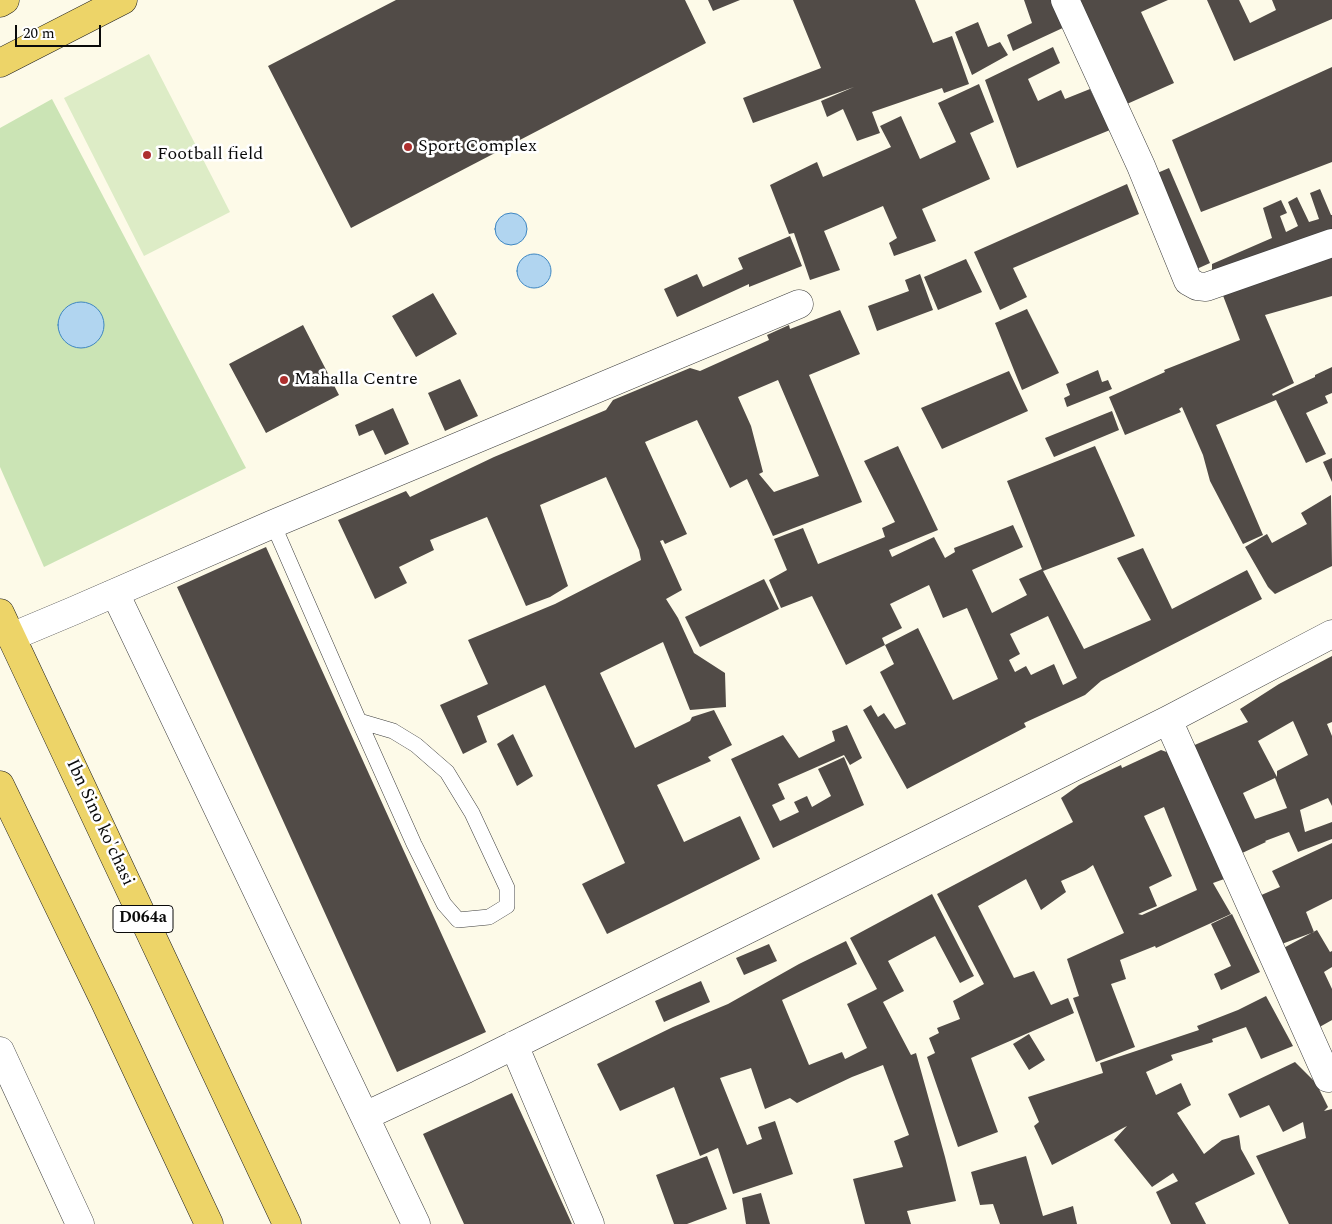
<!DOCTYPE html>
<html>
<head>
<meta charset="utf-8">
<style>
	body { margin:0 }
	#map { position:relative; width:1332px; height:1224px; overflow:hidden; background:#fdfae8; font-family:Spectral,serif }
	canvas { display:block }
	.scale { position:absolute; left:15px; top:25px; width:86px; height:22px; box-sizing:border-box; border:2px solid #0a0a0a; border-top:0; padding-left:6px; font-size:15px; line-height:18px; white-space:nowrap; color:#0a0a0a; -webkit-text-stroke:4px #fff; paint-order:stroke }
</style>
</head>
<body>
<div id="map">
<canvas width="1332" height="1224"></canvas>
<div class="scale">20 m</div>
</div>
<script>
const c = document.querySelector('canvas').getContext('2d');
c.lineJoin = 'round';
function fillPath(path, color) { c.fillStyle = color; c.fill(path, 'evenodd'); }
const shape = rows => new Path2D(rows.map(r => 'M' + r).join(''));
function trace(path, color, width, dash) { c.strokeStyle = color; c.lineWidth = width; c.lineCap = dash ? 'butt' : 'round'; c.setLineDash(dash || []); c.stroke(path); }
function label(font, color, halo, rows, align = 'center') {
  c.font = font + ' Spectral,serif'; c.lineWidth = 5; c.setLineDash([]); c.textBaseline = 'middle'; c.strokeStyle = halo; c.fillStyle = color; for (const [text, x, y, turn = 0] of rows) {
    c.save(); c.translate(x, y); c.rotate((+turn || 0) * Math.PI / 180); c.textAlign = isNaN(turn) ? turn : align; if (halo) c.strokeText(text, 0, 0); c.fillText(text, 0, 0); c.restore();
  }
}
fillPath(shape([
	[52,99,246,468,44,567,0,467,0,128]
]), '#cbe4b5');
fillPath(shape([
	[149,54,230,212,144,256,64,98]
]), '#ddecc6');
const water = shape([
	'495 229a16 16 0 1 1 32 0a16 16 0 1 1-32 0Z',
	'517 271a17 17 0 1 1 34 0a17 17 0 1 1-34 0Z',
	'58 325a23 23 0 1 1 46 0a23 23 0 1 1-46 0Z'
]);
fillPath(water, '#b1d5f0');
trace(water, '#3e86c1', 1);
fillPath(shape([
	[396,0,685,0,706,43,351,228,268,66],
	[708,0,740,0,713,11],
	[793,0,915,0,933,43,952,36,969,84,944,93,942,88,872,112,880,133,857,141,843,109,827,117,821,101,854,87,753,123,743,98,821,68],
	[1024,0,1056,0,1067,26,1013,51,1007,35,1032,23],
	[1069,0,1168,0,1141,12,1174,83,1118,108],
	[1207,0,1239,0,1250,23,1276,10,1272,0,1332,0,1332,19,1234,61],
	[978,22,988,47,1000,42,1008,55,972,75,955,32],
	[1053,47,1060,63,1028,79,1038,101,1061,90,1065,99,1090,89,1110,130,1017,168,985,80],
	[1332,67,1332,162,1201,212,1172,140],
	[979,84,994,122,970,133,990,179,922,209,936,241,894,256,889,243,897,238,883,206,824,231,840,270,810,280,795,236,794,233,789,234,770,185,817,162,823,177,891,147,880,126,901,116,920,159,956,142,938,103],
	[1169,168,1210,263,1190,272,1148,177],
	[1127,184,1139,214,1013,268,1027,297,1000,310,974,252],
	[1320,189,1331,215,1332,215,1332,239,1212,281,1212,264,1272,238,1263,208,1281,200,1287,213,1280,216,1286,232,1298,226,1288,202,1297,197,1309,222,1319,219,1310,193],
	[790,236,802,266,749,287,749,284,677,317,664,289,697,274,703,287,743,269,738,258],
	[1332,251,1332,296,1265,315,1294,383,1272,394,1273,396,1315,377,1315,375,1332,367,1332,393,1325,396,1328,403,1306,413,1326,454,1306,463,1276,400,1216,425,1263,535,1243,544,1210,481,1203,455,1182,407,1179,409,1181,412,1125,435,1109,397,1165,372,1164,370,1240,340,1222,293],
	[966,259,982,292,938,310,924,277],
	[920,274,933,310,877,331,868,306,909,291,905,280],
	[433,293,457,334,416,357,392,316],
	[1027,309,1059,373,1022,390,995,323],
	[840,310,860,354,809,375,862,502,773,536,747,479,730,488,697,420,645,442,687,534,665,544,663,540,660,541,682,590,666,599,678,618,694,653,725,673,726,707,690,710,663,642,600,673,635,748,690,721,692,717,714,710,732,745,708,757,711,761,657,785,684,842,740,816,760,859,669,904,607,934,582,884,625,863,545,685,477,716,487,742,463,754,440,705,488,684,468,640,555,604,641,560,639,550,606,477,540,505,568,586,550,597,526,606,487,517,430,540,434,550,399,567,407,583,375,599,338,520,406,491,410,497,494,457,606,410,613,400,690,368,700,371,769,340,767,335,789,325,790,329],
	[778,380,819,476,774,492,759,474,763,472,751,426,738,397],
	[303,325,339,395,266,433,229,364],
	[1098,370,1102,382,1108,380,1112,389,1067,407,1064,398,1070,395,1066,384],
	[1009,371,1028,411,942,449,921,408],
	[460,379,478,416,445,431,428,393],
	[393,408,409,444,385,455,373,430,359,436,355,425],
	[1112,411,1119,430,1054,457,1045,438],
	[898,446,938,530,889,550,892,557,934,537,945,558,955,552,954,548,1013,525,1023,547,972,570,992,613,1027,595,1019,579,1042,569,1007,481,1095,446,1135,536,1043,571,1084,649,1151,620,1117,558,1143,548,1172,609,1247,570,1262,599,1101,681,1085,695,1024,723,1026,727,907,789,863,710,871,705,878,717,884,713,895,729,906,724,880,672,894,664,885,645,918,628,953,700,998,679,967,608,943,618,929,585,890,604,902,628,882,638,885,645,846,665,812,596,781,608,769,580,787,570,774,539,787,534,803,528,818,564,885,537,882,528,895,522,864,461],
	[1048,616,1077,678,1063,685,1054,664,1031,675,1026,666,1015,672,1009,660,1020,654,1010,634],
	[1332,458,1332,482,1323,462],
	[1331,495,1332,566,1275,594,1268,587,1245,547,1267,534,1272,543,1307,524,1301,513],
	[266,547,486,1032,397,1072,177,587],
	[764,579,779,609,700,647,685,617],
	[1332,656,1332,722,1327,724,1332,736,1332,806,1328,798,1300,810,1305,832,1332,822,1332,839,1298,852,1289,832,1265,841,1266,842,1240,854,1190,747,1248,722,1240,709,1279,684],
	[1293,721,1308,755,1277,771,1277,777,1258,741],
	[1275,778,1287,808,1255,819,1243,793],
	[847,725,862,758,850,765,844,755,778,784,785,799,772,805,780,821,799,812,794,802,807,796,812,807,831,796,818,769,844,757,864,805,773,848,731,759,783,735,799,758,835,741,832,731],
	[513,734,533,776,517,786,497,744],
	[1161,750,1175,755,1227,878,1213,883,1231,914,1156,948,1155,946,1120,960,1126,979,1111,984,1135,1047,1096,1062,1073,998,1079,996,1067,959,1124,933,1093,865,1086,870,1061,881,1066,892,1041,910,1026,879,978,906,1014,978,1034,971,1051,1005,1068,998,1074,1013,971,1058,998,1132,958,1147,927,1057,935,1053,929,1038,939,1033,937,1028,960,1019,953,1001,984,984,937,894,1073,822,1061,798,1079,785,1121,765,1122,768],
	[1164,807,1197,890,1142,915,1138,914,1157,906,1149,887,1172,876,1144,816],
	[1332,843,1332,899,1306,912,1314,932,1279,945,1259,896,1280,887,1272,871],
	[932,894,974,976,960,983,935,936,888,961,904,991,883,1002,911,1055,916,1053,945,1157,956,1201,907,1211,911,1224,865,1224,853,1179,903,1167,894,1141,909,1135,883,1065,852,1077,797,1103,790,1098,765,1109,751,1068,720,1078,747,1145,762,1139,758,1127,775,1121,793,1174,733,1194,718,1148,700,1156,674,1087,620,1111,597,1064,673,1027,728,1004,799,964,846,941,857,964,782,1000,809,1065,842,1052,845,1059,867,1048,847,1004,877,989,850,938],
	[1232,914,1260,972,1221,990,1214,974,1231,966,1211,924],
	[1317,930,1330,952,1332,951,1332,967,1324,972,1332,989,1332,1020,1316,1029,1278,951],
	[769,944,777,961,744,975,736,958],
	[701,981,710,1002,664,1022,655,1001],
	[1266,996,1293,1046,1261,1059,1246,1027,1212,1039,1213,1042,1171,1055,1173,1060,1146,1072,1156,1095,1181,1083,1191,1105,1177,1113,1204,1154,1222,1140,1239,1135,1241,1149,1255,1174,1195,1203,1206,1224,1171,1224,1156,1192,1178,1181,1173,1173,1152,1187,1114,1140,1127,1126,1052,1165,1034,1126,1039,1122,1028,1097,1103,1073,1100,1063,1199,1030,1197,1026,1238,1010],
	[1029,1034,1045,1060,1029,1070,1013,1044],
	[1295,1062,1316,1083,1328,1107,1324,1111,1332,1109,1332,1224,1289,1224,1256,1156,1306,1138,1303,1122,1283,1132,1269,1105,1240,1118,1228,1094],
	[512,1093,572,1224,464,1224,423,1134],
	[707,1156,727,1209,687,1224,674,1224,656,1175],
	[1026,1156,1043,1216,1073,1206,1077,1224,1000,1224,993,1204,980,1205,971,1172],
	[761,1193,770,1224,746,1224,742,1198]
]), '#514b47');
const service = shape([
	[273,524,359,721,414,844,444,904,458,920,489,917,507,906,507,888,472,813,447,772,416,745,393,731,359,721]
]);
const minor = shape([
	[1065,0,1141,166,1188,281,1197,286,1206,287,1332,243],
	[115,593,416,1224],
	[11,637,73,611,273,524,799,304],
	[1168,720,1328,1078],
	[514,1045,590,1224],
	[0,1051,80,1224],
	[365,1116,466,1069,795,906,1168,720,1332,634]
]);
const primary = shape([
	[0,3,5,0],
	[0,63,123,0],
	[0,613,287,1224],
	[0,785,104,1000,209,1224]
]);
trace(service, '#3d3d3d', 16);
trace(minor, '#3d3d3d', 29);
trace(primary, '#1b1b1b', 29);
trace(service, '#fff', 15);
trace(minor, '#fff', 28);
trace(primary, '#edd468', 28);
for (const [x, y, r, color] of [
	[408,147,5,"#ad2f2e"],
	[147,155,5,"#ad2f2e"],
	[284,380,5,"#ad2f2e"]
]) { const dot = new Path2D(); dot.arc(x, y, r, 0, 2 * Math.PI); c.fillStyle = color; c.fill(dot); trace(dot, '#fff', 2); }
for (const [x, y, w] of [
	[143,919,60]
]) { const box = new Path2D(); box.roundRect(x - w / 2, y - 13.5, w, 27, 4); c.fillStyle = '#fff'; c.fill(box); trace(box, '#0a0a0a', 1); }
label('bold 16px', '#0a0a0a', null, [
	["D064a",143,919]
]);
label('18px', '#0a0a0a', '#fff', [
	["Sport Complex",418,147],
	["Football field",157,155],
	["Mahalla Centre",294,380]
], 'left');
label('18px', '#0a0a0a', '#fff', [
	["Ibn Sino ko'chasi",99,823,65]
]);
</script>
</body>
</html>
